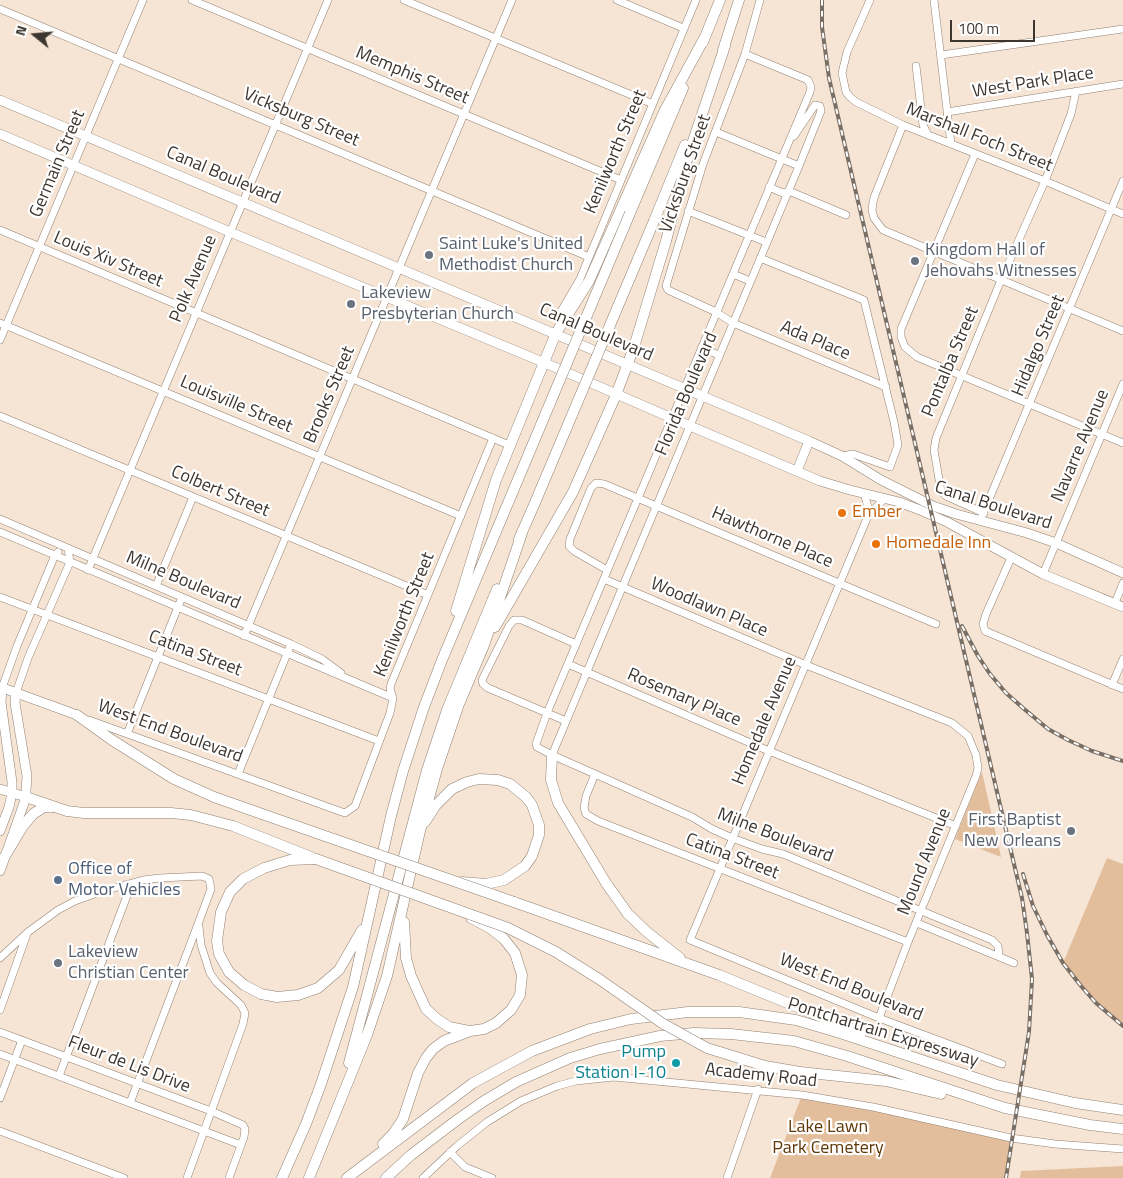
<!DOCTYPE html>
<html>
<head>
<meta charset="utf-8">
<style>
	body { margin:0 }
	#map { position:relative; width:1123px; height:1178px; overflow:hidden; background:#f6e4d4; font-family:"Titillium Web",sans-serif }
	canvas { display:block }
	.north { position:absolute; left:10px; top:10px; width:50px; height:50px; -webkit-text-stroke:4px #fff; paint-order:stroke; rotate:287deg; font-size:14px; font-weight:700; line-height:20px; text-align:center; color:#3d3630 }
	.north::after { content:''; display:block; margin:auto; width:18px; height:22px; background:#3d3630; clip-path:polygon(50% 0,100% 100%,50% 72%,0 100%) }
	.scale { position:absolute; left:950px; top:20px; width:85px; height:22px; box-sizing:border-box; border:2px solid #3d3630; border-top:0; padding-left:6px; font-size:15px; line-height:18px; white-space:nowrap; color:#3d3630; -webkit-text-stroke:4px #fff; paint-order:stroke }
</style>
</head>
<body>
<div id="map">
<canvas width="1123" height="1178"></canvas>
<div class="north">N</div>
<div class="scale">100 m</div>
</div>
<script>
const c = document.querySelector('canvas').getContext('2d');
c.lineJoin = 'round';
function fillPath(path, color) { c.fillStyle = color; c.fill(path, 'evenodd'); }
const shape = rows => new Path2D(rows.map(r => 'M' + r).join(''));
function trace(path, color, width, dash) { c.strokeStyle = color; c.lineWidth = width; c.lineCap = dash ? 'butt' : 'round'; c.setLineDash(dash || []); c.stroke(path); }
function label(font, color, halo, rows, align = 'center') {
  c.font = font + ' "Titillium Web",sans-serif'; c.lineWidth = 4.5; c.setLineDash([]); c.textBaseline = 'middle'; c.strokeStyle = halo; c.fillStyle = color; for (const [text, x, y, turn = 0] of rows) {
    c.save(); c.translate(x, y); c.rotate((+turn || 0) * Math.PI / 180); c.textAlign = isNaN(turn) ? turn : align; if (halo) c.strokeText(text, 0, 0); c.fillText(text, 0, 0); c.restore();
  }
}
fillPath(shape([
	[982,772,1001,857,955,839],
	[1107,858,1123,864,1123,1026,1096,1003,1081,986,1063,963],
	[802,1095,1011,1138,1006,1178,770,1178],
	[1123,1166,1123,1178,1020,1178,1021,1171]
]), '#e3be9c');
const minor = shape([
	[192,0,621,180],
	[404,0,653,104],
	[617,0,683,28],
	[760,0,745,54,703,164,666,286,668,290,716,312,733,323,886,387],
	[870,0,847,52,842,73,846,92,850,97,856,102,903,125,1045,181,1123,214],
	[934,0,951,144],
	[0,9,589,257],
	[745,54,808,80,811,87,810,92,547,713,536,744,537,747,552,755,692,817,712,829,732,838,762,849,783,854,992,940,998,946,999,956],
	[941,55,1123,29],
	[916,66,923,125,928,135],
	[947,112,1123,84],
	[903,125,875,195,873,202,872,210,874,218,883,230,1123,331],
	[716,132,799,166],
	[975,154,901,329,901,337,905,347,917,357,929,362,1123,443],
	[769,187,783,193,789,191,846,215],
	[688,211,766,242],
	[0,230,509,445],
	[760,258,864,300,894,422,898,445,890,467,853,454,842,456],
	[733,274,750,281],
	[560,313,580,279,696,0],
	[0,323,461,516],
	[0,340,143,0],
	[701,348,719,355],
	[0,416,428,595],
	[864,493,870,514],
	[884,499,868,516,690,940,879,1018,1002,1064],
	[984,513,946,496,941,491,934,450,936,438,1001,280,1045,181,1071,114,1076,91],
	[982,516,1123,181],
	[0,519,291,644,322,659,341,673],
	[0,532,393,698],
	[1011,558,986,614,983,624,985,631,1123,689],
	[88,570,328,0],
	[607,570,574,551,569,546,570,539,591,488,596,483,604,484,936,624],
	[1043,574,1123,384],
	[604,579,806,665,952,723,968,736,976,755,978,768,976,776,908,942,879,1018],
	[156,586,193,497],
	[0,597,379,741],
	[1115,603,1123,583],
	[244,636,512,0],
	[568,664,769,751,956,826],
	[1112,685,1123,659],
	[2,688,17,646,55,555,58,552],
	[16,693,28,658,70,562,68,548],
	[89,720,328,807,345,813,355,806,390,713,393,698,390,689,391,684,493,438],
	[566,721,488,688,483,684,482,680,509,626,514,620,522,620,576,644],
	[127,734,182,597],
	[552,755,799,166,821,111,820,106,815,105,794,136],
	[238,774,291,644],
	[595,774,586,796,584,808,586,814,598,821,908,942],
	[917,923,1014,963],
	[0,958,28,932,58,910,75,901,100,892,143,880,160,878,202,876,209,879,211,889,198,924,130,1103],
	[0,1010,27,934],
	[0,1032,211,1111,243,1125,245,1129,244,1137,229,1178],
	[0,1054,241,1145],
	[59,1076,128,893,127,884],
	[0,1098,22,1040],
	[0,1131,124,1178],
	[450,1152,465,1167,492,1178],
	[187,1178,243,1024,245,1013,241,1005,217,983,210,973,201,945,199,927],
	[423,1178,457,1146,487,1122,521,1101,557,1086,576,1081,614,1077,802,1095,873,1107,1011,1138,1055,1144,1123,1149],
	[727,1178,758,1089]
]);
const major = shape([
	[0,100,809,441,842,456,881,480,933,506,956,514,1027,533,1056,543,1123,573],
	[0,134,230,232,545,363,690,426,820,481,850,490,899,502,920,510,947,522,1043,574,1123,607],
	[797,471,809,441],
	[0,687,77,715],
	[0,789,26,797],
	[0,831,9,807,12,793,12,782,1,702,2,688],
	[0,871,24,803,26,791,27,776,15,703,16,693]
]);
const highway = shape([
	[703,42,720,0],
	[723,50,739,0],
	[630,213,683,88],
	[654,221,685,145],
	[519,539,534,505],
	[456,611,496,480,556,333,589,281,664,112,705,37],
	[495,627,573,492,616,395,634,347,666,241,688,156,725,46],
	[77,715,112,740,174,779,214,797,262,814],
	[552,755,551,780,558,803,606,883,628,914,647,932,680,958],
	[26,797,67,811,84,813,171,813,191,815,233,826,311,857],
	[425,822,436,805,452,789,467,782,479,779,498,780,510,784,526,797,532,805,539,825,539,835,532,856,525,866,504,880,486,884,462,882],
	[5,856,23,826,33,814,44,807,52,807],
	[316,859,290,860,264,868,243,879,230,892,221,912,217,941,219,954,229,972,244,985,261,994,277,997,298,995,318,988,339,970,362,930],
	[514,902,719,975,861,1033],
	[404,922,406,958,411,976,426,1009,437,1019,449,1027,469,1031],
	[349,1063,427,770,447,710,497,589],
	[800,1072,886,1081,941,1094],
	[383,1144,393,1134,403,1119,418,1073,426,1058,433,1049,444,1041,470,1031,484,1029,496,1023,511,1010,520,995,522,975,515,953,504,939,490,928,471,918],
	[282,1178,306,1124,321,1084,353,987,391,816,403,771,424,707,442,660,511,496],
	[309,1178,367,1035,387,976,420,831,437,769,459,704,484,645,522,533],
	[347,1178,473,1083,532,1051,590,1029,631,1019,688,1012,739,1012,796,1020,840,1033,997,1085,1075,1103,1123,1110],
	[386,1178,411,1155,457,1120,484,1101,516,1082,570,1058,600,1049,660,1036,694,1033,731,1034,794,1041,847,1056,1005,1108,1090,1125,1123,1129]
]);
trace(minor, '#918172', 8);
trace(major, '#918172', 10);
trace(highway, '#918172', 11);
trace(minor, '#fff', 7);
trace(major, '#fff', 9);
trace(highway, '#fff', 10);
const rail = shape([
	[822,0,822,27,829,78,1022,898,1027,933,1032,979,1029,1032,1006,1178],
	[962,626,978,656,990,674,1006,693,1023,708,1048,729,1068,740,1092,751,1123,761],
	[1023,874,1033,906,1047,935,1063,963,1081,986,1096,1003,1123,1026]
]);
trace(rail, '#796f65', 4);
trace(rail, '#fff', 2, [5.5]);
const highwayBridge = shape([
	[511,496,630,213],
	[534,505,654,221],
	[262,814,514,902],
	[316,859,508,928,556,952,599,979,662,1023,707,1048,765,1066,800,1072]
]);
trace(highwayBridge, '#918172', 11, []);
trace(highwayBridge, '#fff', 10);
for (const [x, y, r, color] of [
	[429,255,5,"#6b7280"],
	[915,261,5,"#6b7280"],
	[351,304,5,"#6b7280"],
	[842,513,5,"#e8710a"],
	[876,544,5,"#e8710a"],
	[1071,831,5,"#6b7280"],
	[58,880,5,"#5c6f8a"],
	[58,963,5,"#6b7280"],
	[676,1063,5,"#0f9aa8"]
]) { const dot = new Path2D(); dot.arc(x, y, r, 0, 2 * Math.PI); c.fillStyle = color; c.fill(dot); trace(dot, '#fff', 2); }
label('18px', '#3d3630', '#fff', [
	["Memphis Street",412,76,23],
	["West Park Place",1033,83,-9],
	["Vicksburg Street",301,118,23],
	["Marshall Foch Street",979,138,22],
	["Kenilworth Street",616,152,-67],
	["Germain Street",58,164,-67],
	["Vicksburg Street",686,174,-71],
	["Canal Boulevard",223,176,23],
	["Louis Xiv Street",108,260,23],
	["Polk Avenue",194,279,-67],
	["Canal Boulevard",596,333,23],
	["Ada Place",815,341,23],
	["Hidalgo Street",1039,346,-67],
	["Pontalba Street",951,362,-67],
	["Florida Boulevard",687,394,-67],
	["Brooks Street",330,395,-67],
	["Louisville Street",236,405,23],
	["Navarre Avenue",1081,446,-67],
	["Colbert Street",220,492,23],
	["Canal Boulevard",993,506,18],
	["Hawthorne Place",772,538,23],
	["Milne Boulevard",183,581,23],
	["Woodlawn Place",709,608,23],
	["Kenilworth Street",405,615,-68],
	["Catina Street",195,654,21],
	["Rosemary Place",684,698,23],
	["Homedale Avenue",765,721,-67],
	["West End Boulevard",170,732,20],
	["Milne Boulevard",775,836,21],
	["Catina Street",732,857,21],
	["Mound Avenue",925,862,-68],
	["West End Boulevard",851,988,22],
	["Pontchartrain Expressway",883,1033,17],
	["Fleur de Lis Drive",129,1065,21],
	["Academy Road",761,1076,6]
]);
label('18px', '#5b616d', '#fff', [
	["Saint Luke's United",439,245],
	["Methodist Church",439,266],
	["Kingdom Hall of",925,251],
	["Jehovahs Witnesses",925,272],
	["Lakeview",361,294],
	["Presbyterian Church",361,315],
	["First Baptist",1061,821,"right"],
	["New Orleans",1061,842,"right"],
	["Lakeview",68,953],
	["Christian Center",68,974]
], 'left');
label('18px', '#c56008', '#fff', [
	["Ember",852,513],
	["Homedale Inn",886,544]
], 'left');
label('18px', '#4e5e75', '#fff', [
	["Office of",68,870],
	["Motor Vehicles",68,891]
], 'left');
label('18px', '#0d838f', '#fff', [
	["Pump",666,1053],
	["Station I-10",666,1074]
], 'right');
label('18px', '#5f3707', '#fff', [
	["Lake Lawn",828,1128],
	["Park Cemetery",828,1149]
]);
</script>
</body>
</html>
